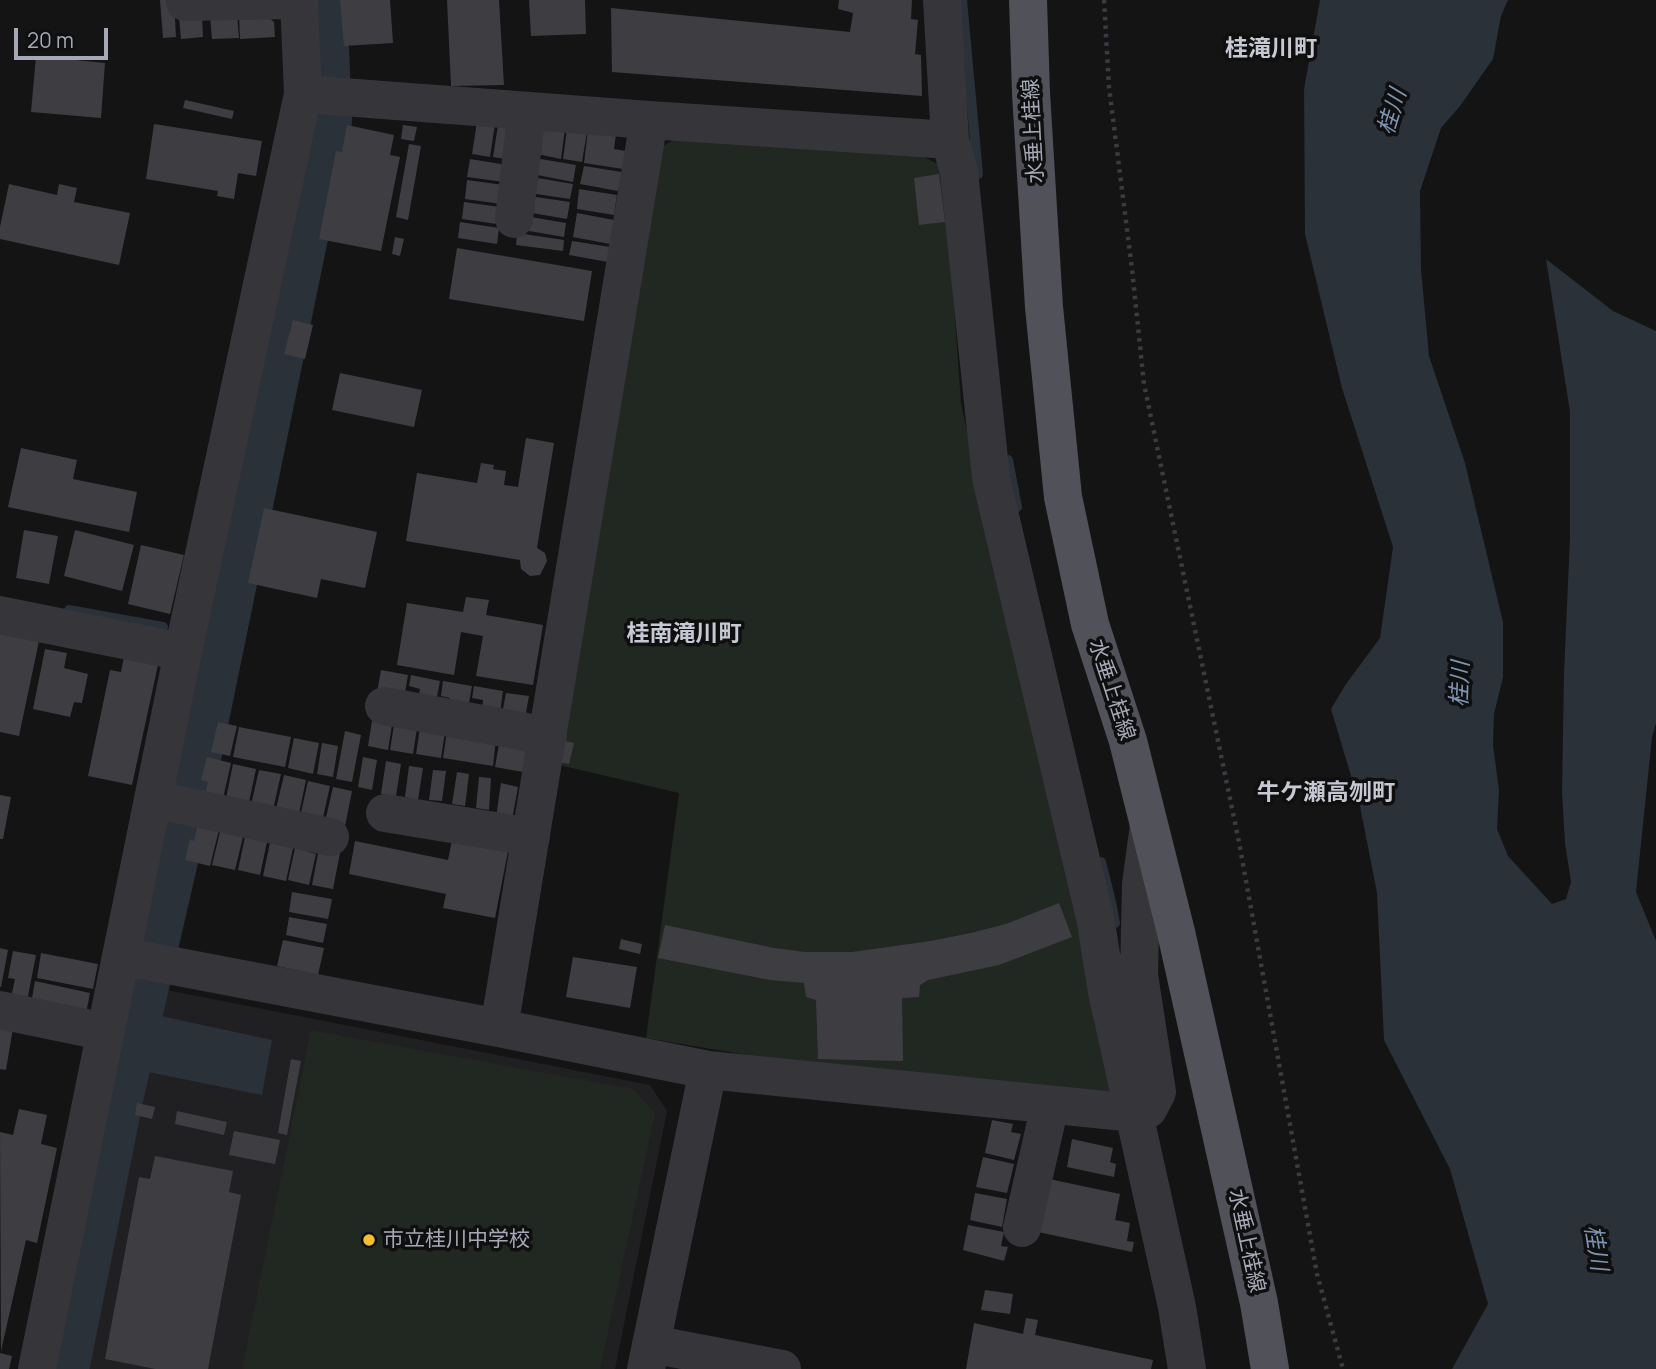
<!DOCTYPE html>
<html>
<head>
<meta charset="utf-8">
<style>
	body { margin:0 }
	#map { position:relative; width:1656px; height:1369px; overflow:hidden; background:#141415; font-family:Manrope,sans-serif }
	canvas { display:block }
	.scale { position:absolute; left:14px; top:28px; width:94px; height:32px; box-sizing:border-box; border:4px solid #a5a9b6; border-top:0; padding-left:9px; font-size:21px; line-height:24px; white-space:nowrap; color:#a5a9b6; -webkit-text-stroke:5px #0f0f10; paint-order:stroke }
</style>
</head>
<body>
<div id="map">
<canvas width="1656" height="1369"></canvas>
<div class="scale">20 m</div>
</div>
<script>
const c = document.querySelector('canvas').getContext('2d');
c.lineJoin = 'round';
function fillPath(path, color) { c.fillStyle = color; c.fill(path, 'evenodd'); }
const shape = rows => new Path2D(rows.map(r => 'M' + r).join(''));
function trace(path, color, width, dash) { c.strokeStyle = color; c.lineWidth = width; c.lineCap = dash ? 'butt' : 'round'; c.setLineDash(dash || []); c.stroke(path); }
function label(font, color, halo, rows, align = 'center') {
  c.font = font + ' Manrope,"Noto Sans JP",sans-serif'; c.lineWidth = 7; c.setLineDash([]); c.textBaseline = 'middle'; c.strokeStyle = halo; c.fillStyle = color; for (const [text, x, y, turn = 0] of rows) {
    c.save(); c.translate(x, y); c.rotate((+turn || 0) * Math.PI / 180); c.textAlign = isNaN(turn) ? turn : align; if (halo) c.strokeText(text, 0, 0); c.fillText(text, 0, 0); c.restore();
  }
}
fillPath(shape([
	[146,986,650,1085,667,1111,615,1369,71,1369]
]), '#202022');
fillPath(shape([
	[681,136,922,156,944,167,961,403,1023,695,1114,1084,1105,1098,802,1064,646,1038,679,793,555,764,661,147],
	[311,1030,633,1089,655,1113,600,1369,242,1369]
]), '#202821');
fillPath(shape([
	[1320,0,1508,0,1501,16,1493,59,1460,106,1441,128,1420,191,1421,269,1429,356,1465,463,1503,622,1503,677,1494,714,1493,745,1499,790,1497,829,1508,856,1552,904,1566,899,1571,882,1565,843,1562,792,1564,673,1570,537,1570,412,1546,259,1613,311,1656,331,1656,723,1652,737,1636,892,1656,941,1656,1369,1452,1369,1488,1304,1450,1169,1384,1040,1377,893,1360,806,1331,709,1346,684,1380,638,1393,547,1342,388,1305,234,1304,89],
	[156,1015,272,1040,262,1095,143,1071]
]), '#2a3139');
trace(shape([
	[962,0,978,174],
	[1008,460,1017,507],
	[69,610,163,627],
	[1101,862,1111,902,1115,923]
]), '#2a3139', 10);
trace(shape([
	[61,1369,116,1094,186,791,324,120,319,0]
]), '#2a3139', 56);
fillPath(shape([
	[160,0,174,0,176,37,163,38],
	[340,0,390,0,393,43,344,46],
	[447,0,499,0,504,85,451,86],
	[529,0,585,0,586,34,531,36],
	[839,0,912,0,911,19,918,20,915,54,921,55,922,96,612,72,611,8,850,32,853,13,838,9],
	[263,12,274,22,275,37,240,39,239,14],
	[237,14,239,38,212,39,210,16],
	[202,16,203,37,181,39,179,17],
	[36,56,105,63,101,118,31,112],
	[185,100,234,111,232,119,183,108],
	[477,122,495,124,490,157,472,154],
	[154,124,262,141,256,176,238,173,234,199,217,196,218,191,146,179],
	[347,125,394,135,390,155,400,157,381,251,319,239,336,151,342,152],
	[403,125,417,127,414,141,401,139],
	[498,125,512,126,511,160,493,157],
	[549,126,565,129,561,159,537,154,538,135],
	[567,129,587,132,582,162,563,159],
	[588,130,616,134,614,149,626,151,623,169,584,163],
	[409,144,421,146,408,220,396,217],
	[535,158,576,165,573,182,532,174],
	[470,159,507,165,504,182,467,177],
	[584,166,622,172,618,191,580,184],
	[939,174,945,222,919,225,914,178],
	[532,177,573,184,570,199,529,193],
	[467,180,504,185,501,204,465,199],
	[9,184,57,195,59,184,77,188,74,202,130,213,119,265,0,239,0,227],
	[579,189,617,195,614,215,577,209],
	[529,196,570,202,567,219,526,212],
	[464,202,500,207,497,224,462,219],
	[577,213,614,220,610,244,573,237],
	[525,216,566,223,564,237,523,230],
	[460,222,499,228,497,244,458,238],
	[517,233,564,240,563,251,516,245],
	[395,237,404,239,400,256,392,254],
	[572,241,610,247,608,262,569,255],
	[457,248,592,271,584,321,449,299],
	[293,320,313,325,305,359,284,354],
	[340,373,422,390,414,427,332,410],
	[526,438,554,443,537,548,545,553,547,561,540,575,530,576,521,569,520,560,406,541,417,473,477,483,481,463,494,465,493,469,506,471,504,485,518,487],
	[21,448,77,460,73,479,137,492,129,532,8,507],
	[264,508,377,532,365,588,321,579,317,598,248,583],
	[24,530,58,536,49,584,16,578],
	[75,530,134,545,122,591,64,576],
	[141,545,184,555,170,614,128,604],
	[466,597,489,600,486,615,543,625,533,685,476,676,483,636,461,632,454,675,397,665,407,603,463,612],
	[0,633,39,641,19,736,0,732],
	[45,649,67,653,64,668,88,674,82,703,74,702,70,717,33,709],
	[124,657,158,665,132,785,88,776,110,670,121,672],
	[381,670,408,675,404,698,377,693],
	[411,675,440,681,436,702,418,699,420,689,409,686],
	[443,681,472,686,468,708,449,705,450,698,441,696],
	[474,686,503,691,500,713,482,711,483,700,472,698],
	[506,693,529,696,525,718,502,714],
	[372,721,392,725,388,750,368,746],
	[218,722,237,726,230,756,211,752],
	[394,725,417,728,413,754,390,750],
	[239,727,291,737,285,767,233,757],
	[420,728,445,732,441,758,416,754],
	[345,731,361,735,352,782,336,779],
	[447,732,496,739,493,766,443,758],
	[294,738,319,743,313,774,288,768],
	[500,738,526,750,523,772,495,767],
	[562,740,574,743,569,764,558,762],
	[322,743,338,746,333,777,317,774],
	[207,757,231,763,222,803,204,799,208,782,201,780],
	[363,757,377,760,372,790,358,787],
	[386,761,401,764,396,796,381,794],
	[233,764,256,769,248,807,225,803],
	[409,766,423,768,418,800,405,797],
	[259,770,281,774,272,814,250,809],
	[433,770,446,771,442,801,429,800],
	[457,772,469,774,465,806,452,804],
	[284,775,306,780,298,818,275,813],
	[479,777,491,778,489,810,476,808],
	[308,781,330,786,322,822,300,817],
	[501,783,518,787,512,820,496,817],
	[333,787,352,791,345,826,325,822],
	[0,795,11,797,3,839,0,839],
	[198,825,219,830,210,866,185,860,190,839,194,841],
	[220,832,243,837,235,870,212,865],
	[245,837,267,842,260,875,238,870],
	[452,840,508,851,495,918,443,908,446,894,349,874,355,841,448,860],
	[270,843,293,848,286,881,263,876],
	[295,848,316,854,309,885,288,880],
	[326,851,340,853,333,889,312,885,318,854],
	[292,892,332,899,328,919,289,912],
	[1059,903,1072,937,999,965,928,980,920,985,919,997,902,998,903,1061,818,1059,816,1000,806,997,804,983,770,980,658,958,665,925,774,948,805,952,852,952,931,941,971,933,1006,924],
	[289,917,327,924,323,943,286,935],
	[621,939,642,944,640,954,619,949],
	[283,940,324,948,318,975,277,966],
	[0,948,8,950,1,987,0,987],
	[13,951,36,955,27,1001,11,998,15,979,8,978],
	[41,953,98,964,93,989,37,978],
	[573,957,637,967,630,1008,566,997],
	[35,981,90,993,86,1014,31,1004],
	[0,1026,13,1028,6,1070,0,1069],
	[291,1059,301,1061,287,1135,278,1133],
	[137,1103,155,1107,152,1119,135,1115],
	[19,1109,47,1115,41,1144,57,1148,37,1243,26,1240,1,1351,0,1132,13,1135],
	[177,1111,227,1122,224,1135,175,1124],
	[992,1120,1013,1124,1011,1132,1021,1134,1014,1160,985,1153],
	[234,1131,280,1140,275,1164,229,1155],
	[1072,1139,1113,1148,1110,1162,1116,1164,1114,1177,1067,1167],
	[155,1156,233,1171,229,1192,241,1195,208,1369,155,1369,105,1359,139,1177,150,1179],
	[983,1157,1014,1164,1007,1193,976,1187],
	[1049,1179,1120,1194,1115,1220,1130,1223,1127,1241,1134,1242,1132,1252,1038,1232],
	[975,1193,1007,1199,1002,1227,970,1220],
	[968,1225,1004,1232,1001,1246,1008,1247,1004,1261,963,1250],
	[985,1290,1013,1294,1010,1314,981,1310],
	[1026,1318,1038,1320,1035,1335,1153,1360,1151,1369,966,1369,974,1323,1023,1334],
	[0,1353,12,1356,9,1369,0,1369]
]), '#3e3e42');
trace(shape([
	[1104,0,1109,87,1132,269,1144,384,1239,842,1317,1274,1343,1369]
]), '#3b3c41', 4.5, [3.5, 5]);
trace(shape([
	[942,0,950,140,959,172,991,478,1096,923,1107,992,1177,1307,1187,1369],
	[185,2,294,0],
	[303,94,649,120,950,140],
	[514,219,527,111],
	[0,615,183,652],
	[384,706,548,736],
	[153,799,330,837],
	[385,813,531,837],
	[121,956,499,1028,708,1070,1135,1113,1148,1109,1157,1092,1139,975,1141,884,1149,825],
	[0,1010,106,1032],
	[499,1028,649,120],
	[1022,1228,1050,1105],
	[651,1344,782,1369],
	[37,1369,183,652,303,94,299,0],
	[646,1369,708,1070]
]), '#35353a', 38);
trace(shape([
	[1028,0,1031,93,1044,307,1063,497,1090,624,1128,741,1176,932,1259,1303,1270,1369]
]), '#515259', 38);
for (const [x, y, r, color] of [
	[369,1240,7,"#f3bf2e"]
]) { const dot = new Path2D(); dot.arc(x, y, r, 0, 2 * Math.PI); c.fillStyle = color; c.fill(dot); trace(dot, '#0f0f10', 2.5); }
label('21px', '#a5a9b6', '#0f0f10', [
	["水垂上桂線",1034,131,-93],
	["水垂上桂線",1111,690,72],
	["水垂上桂線",1246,1241,78]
]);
label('21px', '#a5a9b6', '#0f0f10', [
	["市立桂川中学校",383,1240]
], 'left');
label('bold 23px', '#c6c8d2', '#0f0f10', [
	["桂滝川町",1271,50],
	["桂南滝川町",684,635],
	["牛ケ瀬高刎町",1326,794]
]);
label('italic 23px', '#7c94b1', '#0f0f10', [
	["桂川",1393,112,-73],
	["桂川",1461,684,-88],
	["桂川",1595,1248,81]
]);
</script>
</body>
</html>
